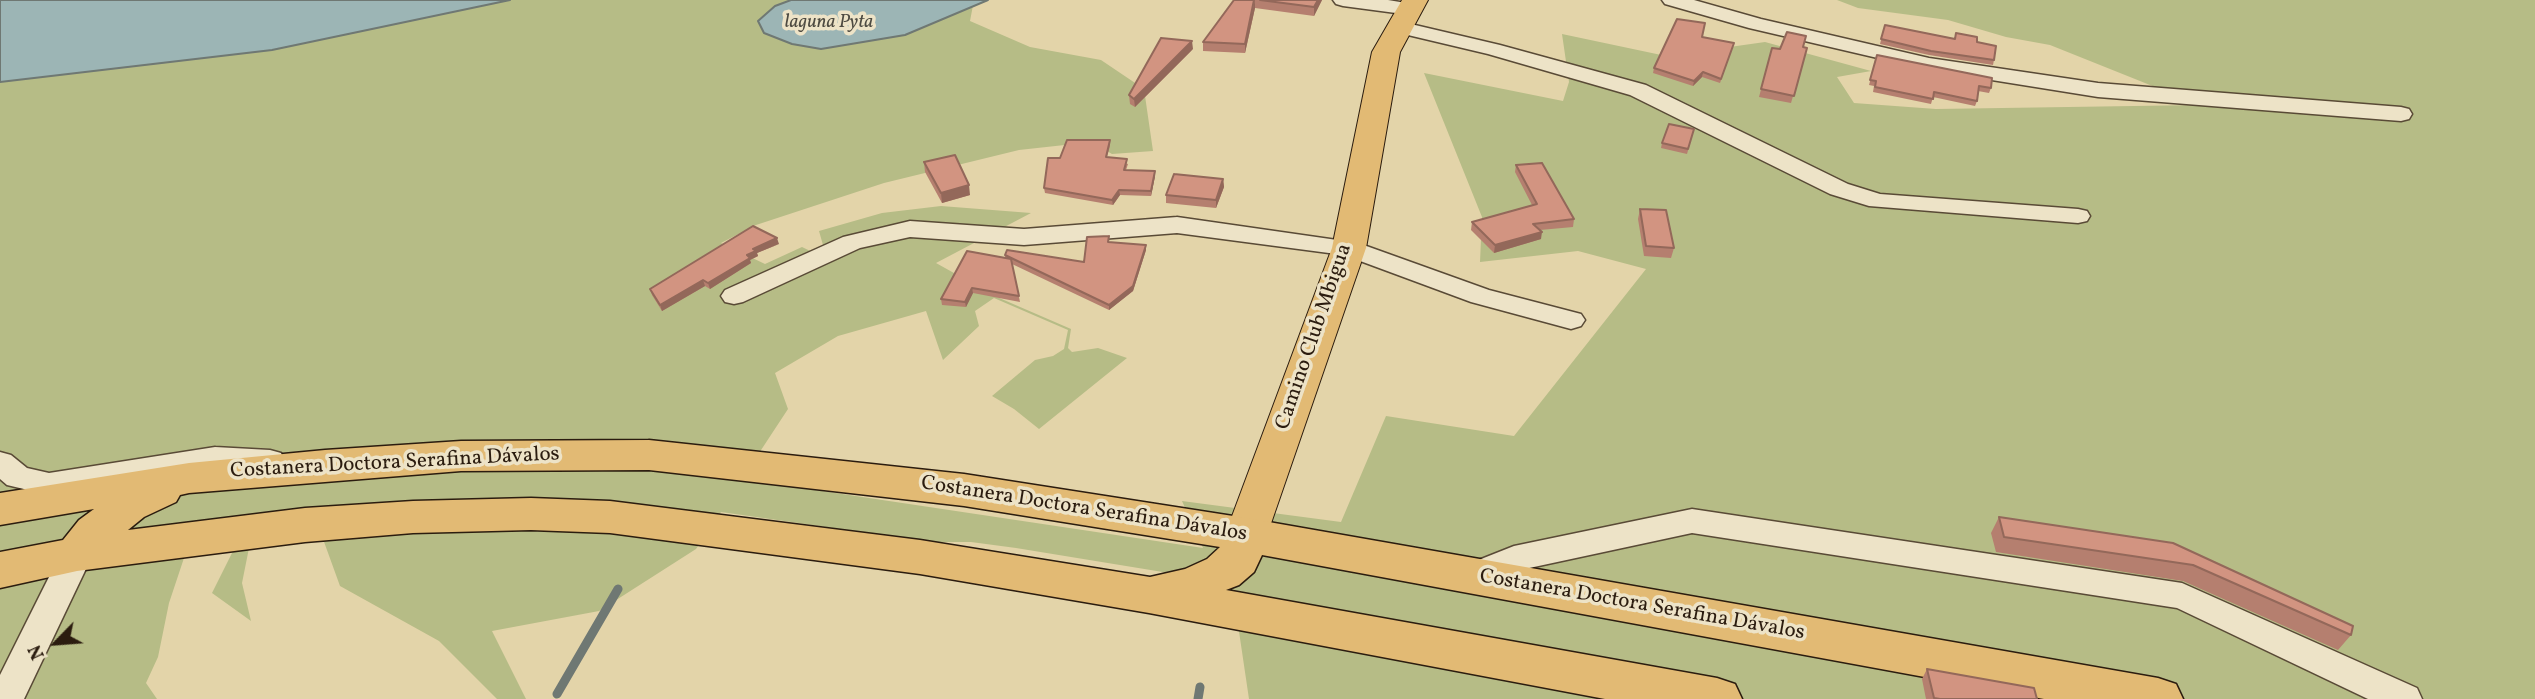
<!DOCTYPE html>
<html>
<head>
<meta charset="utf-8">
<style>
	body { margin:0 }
	#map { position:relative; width:2535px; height:699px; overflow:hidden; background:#e3d4a9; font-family:Vollkorn,serif }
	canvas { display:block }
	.north { position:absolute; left:21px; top:608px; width:70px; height:70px; -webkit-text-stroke:5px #ede3c7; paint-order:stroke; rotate:245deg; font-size:19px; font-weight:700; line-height:28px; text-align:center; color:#2b1c0f }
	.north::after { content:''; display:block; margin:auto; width:24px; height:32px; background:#2b1c0f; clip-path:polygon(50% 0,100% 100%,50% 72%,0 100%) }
</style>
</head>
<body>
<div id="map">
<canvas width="2535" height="699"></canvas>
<div class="north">N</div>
</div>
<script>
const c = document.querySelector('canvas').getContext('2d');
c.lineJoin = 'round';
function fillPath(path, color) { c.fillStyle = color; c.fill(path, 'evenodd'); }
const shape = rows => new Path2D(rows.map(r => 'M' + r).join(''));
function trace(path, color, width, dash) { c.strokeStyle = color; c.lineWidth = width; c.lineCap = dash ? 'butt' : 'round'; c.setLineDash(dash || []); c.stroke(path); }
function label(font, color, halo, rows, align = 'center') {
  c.font = font + ' Vollkorn,serif'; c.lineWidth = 7; c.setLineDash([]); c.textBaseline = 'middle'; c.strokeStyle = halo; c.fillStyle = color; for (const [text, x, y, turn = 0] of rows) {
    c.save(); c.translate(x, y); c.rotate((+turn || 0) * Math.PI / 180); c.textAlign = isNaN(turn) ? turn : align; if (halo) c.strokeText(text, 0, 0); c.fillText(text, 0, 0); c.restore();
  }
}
fillPath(shape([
	[0,0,974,0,970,21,1030,47,1101,60,1144,89,1153,151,1112,154,1092,142,1019,150,884,183,756,225,721,243,765,264,802,247,827,259,819,231,882,213,941,206,1031,213,936,263,997,297,1071,329,1068,348,1072,352,1098,348,1127,358,1039,429,1014,409,992,396,1035,360,1053,356,1064,349,1068,330,994,298,975,311,979,326,943,360,926,311,838,336,775,373,788,409,742,479,1203,548,1182,501,1341,522,1386,416,1514,436,1646,269,1578,251,1480,262,1482,217,1424,73,1563,101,1569,82,1562,34,1666,56,1765,42,1871,71,1837,77,1854,103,1936,109,2200,105,2050,45,2006,37,1948,20,1858,8,1837,0,2535,0,2535,699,1249,699,1237,618,1175,574,1016,548,971,542,932,542,721,512,696,549,599,611,492,631,526,699,497,699,439,641,340,586,319,528,250,543,242,583,251,621,212,593,244,529,186,552,169,603,158,657,146,683,157,699,0,699]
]), '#b6bc86');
const water = shape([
	[0,0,510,0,272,50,0,82,0,0],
	[791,0,988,0,905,35,821,49,792,44,764,33,758,21,775,6,791,0]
]);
fillPath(water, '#9cb5b5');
trace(water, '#6f7873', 2);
trace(shape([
	[557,694,618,589],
	[1198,699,1200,687]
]), '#6f7873', 9);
const minor = shape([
	[1333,0,1388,0,1418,5,1421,9,1418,13,1411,15,1343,6,1336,4,1333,0],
	[1662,0,1694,0,1761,19,1929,58,2098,83,2401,107,2409,109,2412,114,2409,119,2401,121,2098,97,1929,70,1749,28,1665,4,1662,0],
	[1398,21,1500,45,1646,85,1848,184,1880,194,2078,209,2087,211,2090,216,2087,221,2078,223,1869,206,1830,194,1630,95,1488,54,1391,31,1388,27,1391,23,1398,21],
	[1177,217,1358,243,1489,290,1581,314,1585,320,1581,326,1571,329,1471,302,1344,255,1177,233,1024,245,910,237,860,248,743,302,734,304,725,302,721,296,725,290,843,237,910,221,1024,229,1177,217],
	[215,447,270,450,281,453,285,461,281,469,270,472,215,469,49,495,7,485,0,479,0,452,11,455,27,468,49,473,215,447],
	[1692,509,2182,583,2417,688,2422,699,2368,699,2177,608,1692,533,1520,570,1473,589,1461,585,1456,576,1461,567,1514,546,1692,509],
	[77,541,89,545,93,554,24,699,0,699,0,675,65,545,77,541]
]);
const major = shape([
	[1402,0,1428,0,1400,52,1366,248,1267,535,1261,546,1246,551,1231,546,1225,535,1332,248,1372,52,1402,0]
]);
const highway = shape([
	[649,440,964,474,1246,518,2158,678,2176,684,2183,699,2044,699,1262,555,1254,572,1239,585,1226,590,1717,678,1735,684,1742,699,1605,699,1149,613,920,574,610,533,531,530,413,533,305,542,77,571,0,588,0,552,63,540,79,520,94,509,0,525,0,493,189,463,325,450,461,441,649,440],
	[649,470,964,506,1220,547,1207,559,1185,569,1150,577,920,540,610,501,531,498,413,501,305,508,128,530,144,517,176,502,180,495,189,493,461,471,649,470]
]);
trace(minor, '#594a36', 3);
trace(major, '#2b1c0f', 2);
trace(highway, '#2b1c0f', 3);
fillPath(minor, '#ede3c7');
fillPath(major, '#e2ba74');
fillPath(highway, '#e2ba74');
fillPath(shape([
	[1234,0,1322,0,1314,16,1255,8,1245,53,1203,51,1203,42],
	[1885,25,1955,39,1956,33,1977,42,1994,60,1993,65,1929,55,1880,44],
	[1702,37,1734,43,1720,83,1702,77,1693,86,1653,73,1654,68],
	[1803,47,1807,48,1791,103,1759,97,1772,48,1780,49],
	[1193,49,1135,107,1130,104,1129,95],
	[1877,55,1991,88,1989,93,1978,91,1977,101,1975,106,1933,97,1931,104,1873,92,1874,86,1869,85],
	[1694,129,1687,154,1661,148,1662,143],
	[1110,140,1110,146,1107,157,1128,164,1126,170,1155,176,1151,196,1120,195,1113,205,1045,193,1044,188,1060,158],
	[924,162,970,195,942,203,925,172],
	[1516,165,1574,219,1573,227,1540,230,1541,239,1494,253,1471,230,1472,222,1532,205,1515,172],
	[1223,179,1224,187,1216,208,1166,203,1166,195],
	[1640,209,1674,248,1671,258,1644,256,1638,219],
	[1109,242,1146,245,1146,250,1133,291,1109,310,1012,264,1020,302,973,293,966,307,942,305,941,299,1005,258,1005,255,1084,262],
	[779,244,757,253,758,256,750,260,751,263,710,289,705,286,662,311,652,295,650,289],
	[1999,517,2173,543,2351,635,2338,650,2183,581,1996,552,1991,533],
	[1927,669,2037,699,1926,699,1922,679]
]), '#b57f6f');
fillPath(shape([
	[1255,0,1255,8,1245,53,1245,44],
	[1318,0,1322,0,1314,16,1314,7],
	[1192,41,1193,49,1135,107,1134,99],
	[1703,72,1702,77,1693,86,1694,81],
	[1155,171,1155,176,1151,196,1151,191],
	[1223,179,1224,187,1216,208,1216,200],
	[969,185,970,195,942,203,941,193],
	[1119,190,1120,195,1113,205,1112,200],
	[1542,232,1541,239,1494,253,1495,245],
	[777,238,779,244,757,253,758,256,750,260,751,263,710,289,708,283,747,255,753,249],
	[1146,245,1146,250,1133,291,1109,310,1109,305],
	[703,280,705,286,662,311,660,305],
	[972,288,973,293,966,307,965,302]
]), '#93685a');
const building = shape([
	[1234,0,1254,0,1245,44,1203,42,1234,0],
	[1260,0,1318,0,1314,7,1260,0],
	[1677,19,1705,23,1702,37,1734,43,1721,79,1703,72,1694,81,1654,68,1677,19],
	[1885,25,1955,39,1956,33,1977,37,1977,42,1996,46,1994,60,1931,51,1881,39,1885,25],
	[1787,32,1806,36,1803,47,1807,48,1794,96,1761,89,1772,48,1780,49,1787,32],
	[1161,38,1192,41,1134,99,1129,95,1161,38],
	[1877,55,1992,78,1991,88,1979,86,1977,101,1934,92,1933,99,1875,87,1876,81,1870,80,1877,55],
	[1669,124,1694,129,1688,149,1662,143,1669,124],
	[1067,140,1110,140,1106,157,1127,159,1124,170,1155,171,1151,191,1119,190,1112,200,1044,188,1048,158,1060,158,1067,140],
	[955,155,969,185,941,193,924,162,955,155],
	[1542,163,1574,219,1533,224,1542,232,1495,245,1472,222,1537,204,1516,165,1542,163],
	[1174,174,1223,179,1216,200,1166,195,1174,174],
	[1640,209,1666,210,1674,248,1646,246,1640,209],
	[753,226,777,238,753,249,756,251,747,255,750,258,708,283,703,280,660,305,650,289,753,226],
	[1109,236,1108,242,1146,245,1133,286,1109,305,1005,255,1007,250,1084,262,1087,237,1109,236],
	[967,251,1011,259,1019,296,972,288,965,302,941,299,967,251],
	[1999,517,2173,543,2353,626,2351,635,2193,565,2004,537,1999,517],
	[1927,669,2034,688,2037,699,1940,699,1934,698,1927,669]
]);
fillPath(building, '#d29481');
trace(building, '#93685a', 2);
label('italic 19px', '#4d4a41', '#ede3c7', [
	["laguna Pyta",829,24]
]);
label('21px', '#2b1c0f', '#ede3c7', [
	["Camino Club Mbigua",1315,337,-71],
	["Costanera Doctora Serafina Dávalos",395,464,-3],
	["Costanera Doctora Serafina Dávalos",1084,510,9],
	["Costanera Doctora Serafina Dávalos",1642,606,10]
]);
</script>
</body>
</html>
